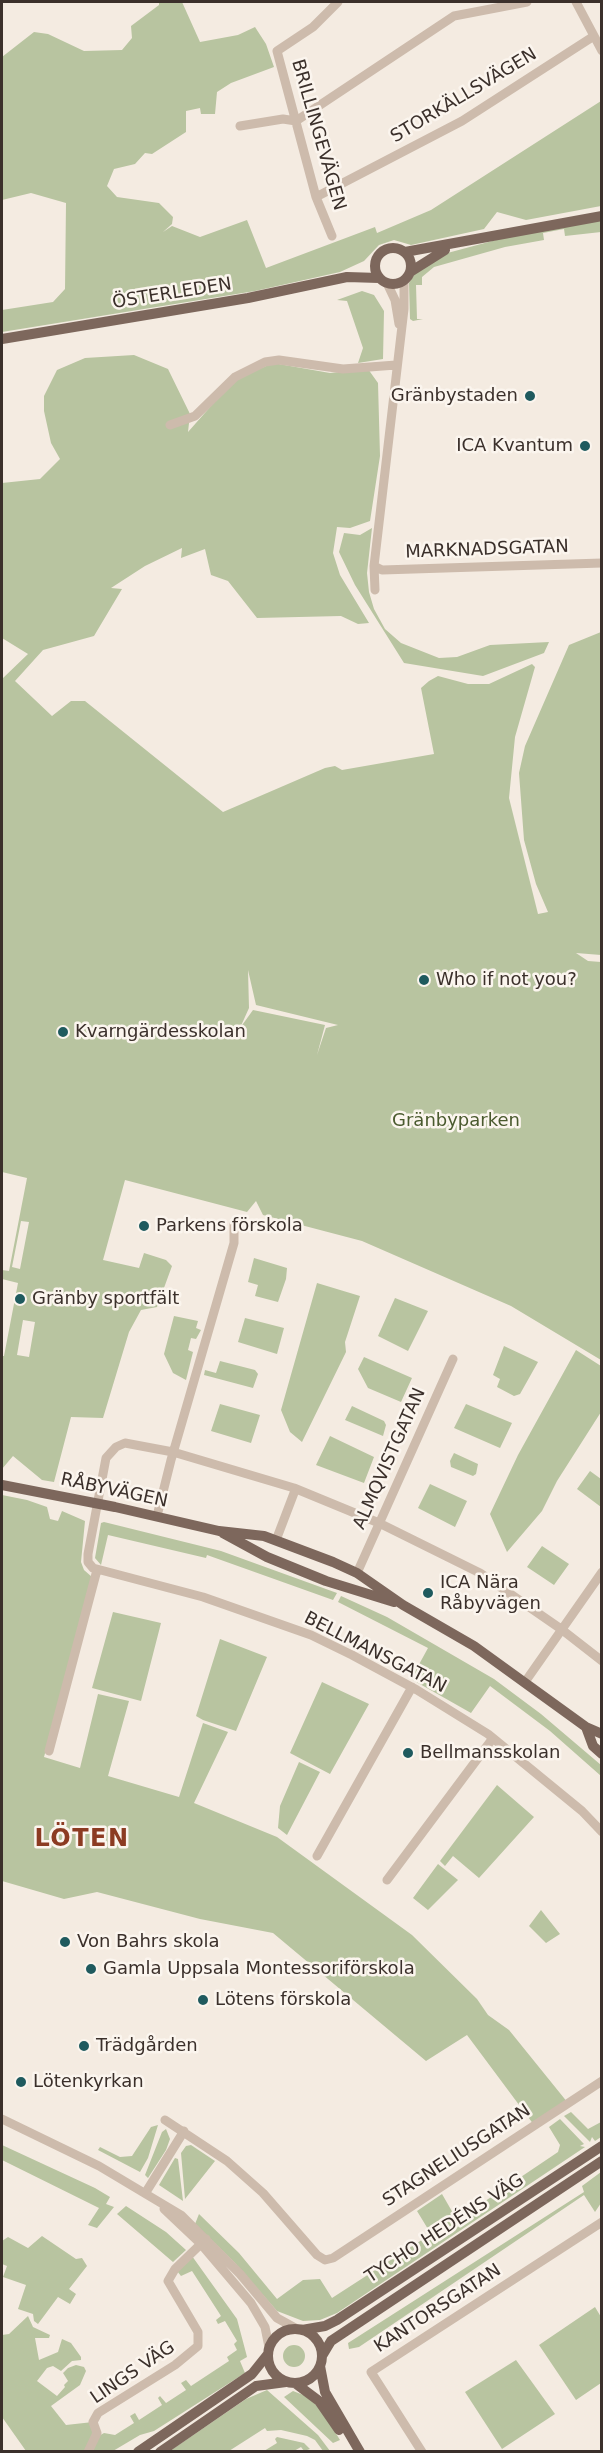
<!DOCTYPE html>
<html>
<head>
<meta charset="utf-8">
<style>
	body { margin:0 }
	#map { position:relative; width:603px; height:2453px; overflow:hidden; background:#f4ebe1; font-family:"DejaVu Sans",sans-serif }
	canvas { display:block }
	.frame { position:absolute; inset:0; border:3px solid #3b302b; pointer-events:none }
</style>
</head>
<body>
<div id="map">
<canvas width="603" height="2453"></canvas>
<div class="frame"></div>
</div>
<script>
const c = document.querySelector('canvas').getContext('2d');
c.lineJoin = 'round';
function fillPath(path, color) { c.fillStyle = color; c.fill(path, 'evenodd'); }
const shape = rows => new Path2D(rows.map(r => 'M' + r).join(''));
function trace(path, color, width, dash) { c.strokeStyle = color; c.lineWidth = width; c.lineCap = dash ? 'butt' : 'round'; c.setLineDash(dash || []); c.stroke(path); }
function label(font, color, halo, rows, align = 'center') {
  c.font = font + ' "DejaVu Sans",sans-serif'; c.lineWidth = 5; c.setLineDash([]); c.textBaseline = 'middle'; c.strokeStyle = halo; c.fillStyle = color; for (const [text, x, y, turn = 0] of rows) {
    c.save(); c.translate(x, y); c.rotate((+turn || 0) * Math.PI / 180); c.textAlign = isNaN(turn) ? turn : align; if (halo) c.strokeText(text, 0, 0); c.fillText(text, 0, 0); c.restore();
  }
}
fillPath(shape([
	[159,2,182,2,200,42,238,35,255,27,266,44,274,67,231,83,217,92,215,114,201,114,200,108,186,111,186,132,152,154,145,153,135,164,114,169,107,186,117,197,159,203,173,217,172,224,163,232,172,226,200,237,247,220,266,268,375,227,377,233,431,210,601,101,601,206,526,220,497,212,484,229,411,245,394,240,379,245,364,261,340,272,255,291,2,332,2,310,53,302,65,289,66,203,31,193,2,200,2,57,34,32,48,34,84,51,122,50,132,38,131,26,159,5],
	[601,219,601,232,565,236,564,229,543,233,544,240,505,247,434,267,422,277,422,285,416,285,417,319,423,319,413,321,410,319,409,283,417,270,440,255,522,233],
	[362,291,374,295,384,311,383,359,358,363,363,348,347,301,337,300],
	[134,355,168,369,190,414,188,432,234,380,273,363,330,373,368,369,378,383,380,456,370,521,350,528,337,527,333,553,340,575,369,623,358,624,341,616,257,618,228,581,211,575,205,549,181,558,182,548,145,566,111,588,122,589,94,636,43,650,15,681,52,716,71,701,85,701,223,812,325,768,335,766,342,770,434,754,421,688,429,681,438,676,468,684,489,684,532,664,535,667,515,737,509,798,538,914,548,912,536,884,524,840,519,773,525,746,569,645,601,632,601,955,576,953,588,961,601,962,601,1360,511,1306,362,1241,263,1215,256,1201,247,1212,125,1180,103,1260,139,1268,144,1253,166,1260,172,1266,157,1307,141,1310,129,1332,103,1418,71,1417,54,1482,42,1480,13,1456,2,1469,2,1356,4,1356,18,1283,2,1279,2,1270,9,1271,27,1178,2,1172,2,679,28,654,2,638,2,483,40,479,60,459,51,443,44,411,44,396,57,370,85,358],
	[248,970,256,1005,338,1025,326,1028,317,1055,325,1025,253,1010,240,1028,249,1008],
	[21,1221,29,1222,20,1269,12,1267],
	[23,1320,35,1322,29,1357,17,1355],
	[372,528,367,573,369,592,374,609,385,629,401,643,439,658,457,657,490,645,549,642,544,653,483,676,404,663,355,585,339,552,344,533,360,535],
	[254,1258,287,1268,286,1279,278,1302,255,1296,258,1285,248,1282],
	[317,1283,360,1296,345,1342,346,1352,302,1442,290,1432,281,1410],
	[395,1298,428,1311,408,1351,378,1336],
	[174,1316,198,1321,196,1328,201,1330,196,1339,191,1338,188,1350,193,1352,186,1380,173,1373,164,1354],
	[245,1318,284,1328,277,1354,238,1342],
	[504,1346,538,1362,520,1394,514,1396,497,1387,500,1379,493,1375],
	[576,1350,601,1366,601,1412,557,1481,542,1511,507,1552,490,1514,518,1455],
	[364,1357,412,1378,401,1402,368,1388,358,1369],
	[220,1361,255,1370,258,1374,253,1388,204,1375,205,1370,216,1373],
	[220,1404,260,1415,251,1443,211,1431],
	[466,1404,512,1423,500,1448,454,1428],
	[352,1406,384,1421,386,1425,383,1436,345,1420],
	[330,1436,374,1457,364,1483,316,1465],
	[454,1453,478,1464,476,1474,473,1476,451,1467,450,1461],
	[590,1471,601,1479,601,1507,577,1489],
	[430,1484,467,1501,455,1527,418,1508],
	[2,1495,27,1500,47,1507,50,1519,58,1521,62,1511,85,1521,81,1562,84,1570,92,1577,44,1757,80,1768,98,1694,129,1701,108,1776,179,1797,203,1723,228,1732,194,1803,277,1837,412,1935,477,1999,488,2015,509,2030,568,2103,534,2125,467,2035,426,2061,273,1933,200,1919,97,1892,64,1899,2,1881],
	[104,1522,221,1551,337,1593,333,1600,207,1555,206,1558,108,1535,101,1565,95,1558,101,1523],
	[542,1546,569,1564,554,1585,527,1567],
	[341,1596,387,1617,494,1679,541,1714,601,1765,601,1776,550,1731,490,1686,471,1713,411,1679,428,1648,338,1602],
	[113,1612,161,1623,141,1701,92,1688],
	[220,1639,267,1657,236,1731,203,1720,196,1716],
	[322,1682,369,1704,330,1774,290,1753],
	[299,1762,320,1772,287,1835,278,1828,280,1806],
	[497,1785,534,1817,479,1878,453,1856,445,1866,440,1861],
	[438,1864,458,1880,428,1910,413,1898],
	[541,1910,560,1934,546,1943,529,1926],
	[571,2112,588,2129,601,2122,601,2137,595,2141,592,2137,590,2142,564,2116],
	[560,2119,584,2144,580,2146,585,2147,337,2313,320,2320,303,2321,277,2311,234,2262,195,2224,199,2214,239,2253,277,2299,303,2280,320,2279,332,2298,431,2234,417,2211,442,2194,457,2220,558,2152,560,2145,549,2127],
	[158,2125,148,2158,140,2172,98,2150,100,2147,120,2157,132,2156,151,2127],
	[166,2129,170,2139,166,2150,148,2178,145,2175,162,2132],
	[2,2145,95,2188,110,2197,106,2204,114,2207,97,2228,88,2225,99,2208,2,2160],
	[191,2145,215,2161,185,2199,181,2153,186,2146],
	[175,2158,178,2159,183,2201,159,2185],
	[601,2172,601,2203,595,2212,584,2195,359,2347,349,2349,348,2343,584,2192,582,2186],
	[126,2206,166,2232,186,2250,173,2262,117,2214],
	[42,2236,76,2259,82,2258,87,2266,69,2289,76,2294,70,2304,58,2297,38,2324,34,2321,33,2314,18,2309,26,2285,3,2277,7,2266,2,2264,2,2241,8,2237,28,2248],
	[192,2256,237,2319,246,2353,247,2357,240,2361,245,2373,154,2431,140,2435,113,2451,91,2452,97,2437,104,2433,115,2435,134,2423,130,2416,135,2413,139,2420,162,2405,158,2398,160,2396,166,2403,186,2390,181,2383,186,2380,191,2386,229,2361,227,2357,237,2350,234,2344,237,2341,225,2321,218,2324,216,2320,221,2316,192,2271,181,2276,177,2271],
	[595,2307,601,2317,601,2383,576,2400,539,2345],
	[28,2316,33,2327,50,2335,49,2338,35,2338,39,2360,58,2352,62,2339,71,2343,81,2357,81,2360,72,2361,61,2371,53,2366,47,2368,37,2381,57,2396,65,2387,64,2385,68,2381,63,2373,68,2368,76,2365,84,2367,86,2371,80,2385,51,2406,66,2425,93,2422,97,2426,88,2451,26,2451,2,2417,2,2335,9,2334],
	'283 2356a11 11 0 1 1 22 0a11 11 0 1 1-22 0Z',
	[516,2360,555,2414,502,2449,465,2392],
	[267,2390,318,2435,330,2451,323,2451,315,2440,307,2436,281,2430,267,2431,265,2428,229,2451,170,2451,246,2399],
	[293,2391,306,2396,321,2409,340,2440,333,2443,284,2397],
	[277,2437,304,2443,310,2449,304,2451,301,2447,294,2451,264,2451,277,2443,275,2439]
]), '#b8c4a0');
trace(shape([
	[576,2,602,51],
	[240,126,283,119,296,121,454,16,527,2],
	[316,197,462,121,594,36],
	[332,236,316,197,277,51,313,27,338,2],
	[387,283,395,300,399,324],
	[170,425,195,416,235,377,265,362,279,360,343,369,396,365],
	[374,566,382,570,602,563],
	[375,590,374,566,404,309,404,280],
	[157,1516,171,1460,234,1243,234,1224],
	[278,1535,294,1493],
	[357,1573,453,1359],
	[602,1661,561,1629,480,1573,379,1523,294,1488,173,1452,125,1443,116,1447,106,1458,88,1554,88,1562,93,1568,203,1597,311,1635,352,1655,417,1690,488,1734,582,1811,602,1832],
	[525,1682,602,1572],
	[49,1751,97,1570],
	[317,1856,412,1687],
	[387,1880,493,1738],
	[2,2119,99,2166,181,2215,240,2274,277,2318,297,2329],
	[165,2120,227,2161,263,2193,317,2255,325,2260,333,2258,602,2081],
	[146,2192,184,2131],
	[164,2209,201,2244,251,2303,265,2327,269,2347],
	[88,2452,97,2433,93,2422,98,2413,175,2365,198,2346,198,2332,168,2281,175,2269,206,2239],
	[422,2452,371,2372,602,2222]
]), '#cdbbac', 9);
trace(shape([
	'375 266a18 18 0 1 1 36 0a18 18 0 1 1-36 0Z',
	[405,252,602,216],
	[410,272,445,250],
	[2,339,248,298,347,277,379,278],
	[2,1485,115,1507,219,1531,264,1536,333,1562,357,1573,403,1605,474,1646,586,1727,602,1734],
	[223,1533,267,1557,326,1581,394,1602],
	[586,1727,593,1746,602,1754],
	'268 2356a27 27 0 1 1 54 0a27 27 0 1 1-54 0Z',
	[302,2330,325,2326,337,2320,602,2146],
	[322,2356,331,2341,602,2161],
	[320,2366,325,2392,360,2452],
	[295,2383,319,2401,339,2430],
	[138,2452,252,2374,268,2354],
	[160,2452,256,2386,286,2382]
]), '#7d675c', 10);
for (const [x, y, r, color] of [
	[530,396,6,"#1f5a5e"],
	[585,446,6,"#1f5a5e"],
	[424,980,6,"#1f5a5e"],
	[63,1032,6,"#1f5a5e"],
	[144,1226,6,"#1f5a5e"],
	[20,1299,6,"#1f5a5e"],
	[428,1593,6,"#1f5a5e"],
	[408,1753,6,"#1f5a5e"],
	[65,1942,6,"#1f5a5e"],
	[91,1969,6,"#1f5a5e"],
	[203,2000,6,"#1f5a5e"],
	[84,2046,6,"#1f5a5e"],
	[21,2082,6,"#1f5a5e"]
]) { const dot = new Path2D(); dot.arc(x, y, r, 0, 2 * Math.PI); c.fillStyle = color; c.fill(dot); trace(dot, '#fbf5ee', 2); }
label('18px', '#3b302b', '#fbf5ee', [
	["STORKÄLLSVÄGEN",464,96,-31],
	["BRILLINGEVÄGEN",318,135,74],
	["ÖSTERLEDEN",172,294,-9],
	["MARKNADSGATAN",487,550,-2],
	["ALMQVISTGATAN",390,1459,-66],
	["RÅBYVÄGEN",114,1491,12],
	["BELLMANSGATAN",375,1653,27],
	["STAGNELIUSGATAN",457,2156,-33],
	["TYCHO HEDÉNS VÄG",445,2229,-33],
	["KANTORSGATAN",438,2309,-33],
	["LINGS VÄG",133,2373,-34]
]);
label('18px', '#3b302b', '#fbf5ee', [
	["Gränbystaden",518,396,"right"],
	["ICA Kvantum",573,446,"right"],
	["Who if not you?",436,980],
	["Kvarngärdesskolan",75,1032],
	["Parkens förskola",156,1226],
	["Gränby sportfält",32,1299],
	["ICA Nära",440,1583],
	["Råbyvägen",440,1604],
	["Bellmansskolan",420,1753],
	["Von Bahrs skola",77,1942],
	["Gamla Uppsala Montessoriförskola",103,1969],
	["Lötens förskola",215,2000],
	["Trädgården",96,2046],
	["Lötenkyrkan",33,2082]
], 'left');
label('18px', '#4a5a2e', '#fbf5ee', [
	["Gränbyparken",456,1121]
]);
c.letterSpacing = '1.5px';
label('bold 24px', '#8c3b22', '#fbf5ee', [
	["LÖTEN",82,1840]
]);
c.letterSpacing = '0px';
</script>
</body>
</html>
